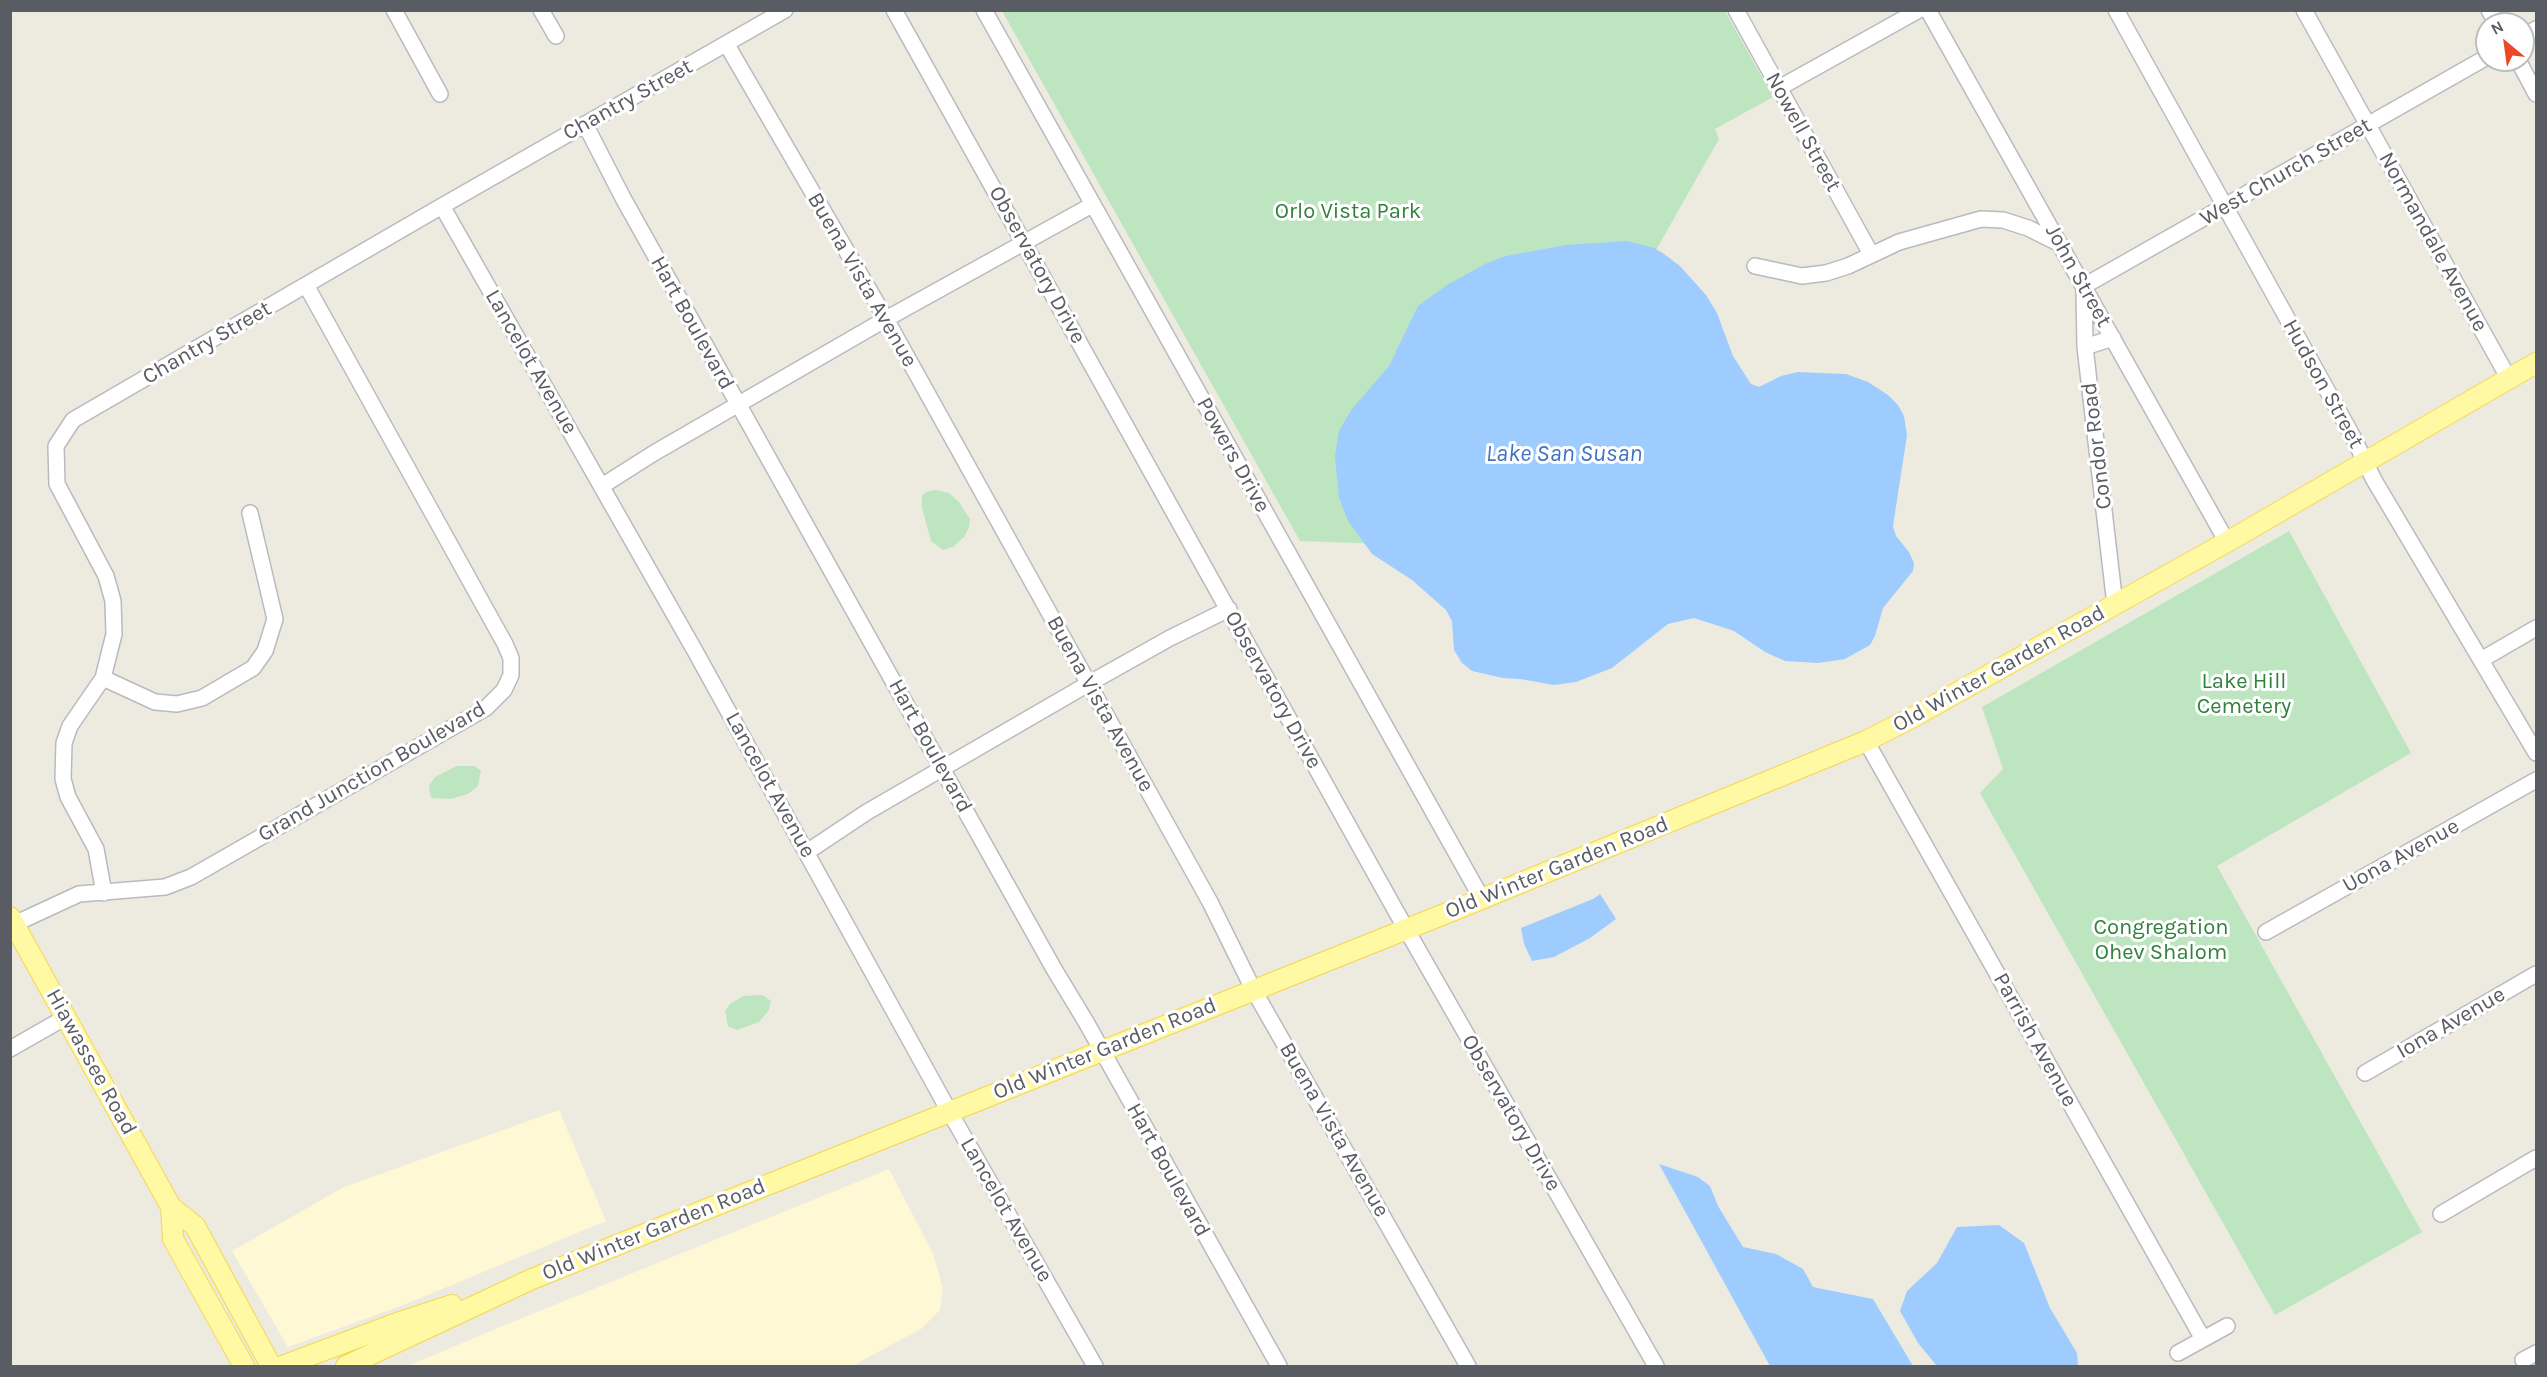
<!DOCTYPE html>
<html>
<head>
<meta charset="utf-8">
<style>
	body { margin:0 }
	#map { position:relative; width:2547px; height:1377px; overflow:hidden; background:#edebe0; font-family:Karla,sans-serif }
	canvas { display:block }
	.frame { position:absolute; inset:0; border:12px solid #595c62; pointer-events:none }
	.north { position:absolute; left:2475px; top:12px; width:60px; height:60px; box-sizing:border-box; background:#fff; border:2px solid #bdbec0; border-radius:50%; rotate:331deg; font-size:16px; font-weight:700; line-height:24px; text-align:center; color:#595c62 }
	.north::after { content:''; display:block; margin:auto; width:21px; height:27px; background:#ec4827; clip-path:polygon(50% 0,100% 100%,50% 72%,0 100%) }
</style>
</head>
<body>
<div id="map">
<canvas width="2547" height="1377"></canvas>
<div class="frame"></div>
<div class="north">N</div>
</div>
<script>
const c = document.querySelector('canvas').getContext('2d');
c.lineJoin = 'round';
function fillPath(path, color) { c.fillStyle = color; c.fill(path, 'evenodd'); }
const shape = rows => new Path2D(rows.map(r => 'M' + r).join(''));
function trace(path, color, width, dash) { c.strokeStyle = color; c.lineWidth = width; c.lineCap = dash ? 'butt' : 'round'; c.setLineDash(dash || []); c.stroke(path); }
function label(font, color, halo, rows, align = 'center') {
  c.font = font + ' Karla,sans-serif'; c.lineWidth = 6; c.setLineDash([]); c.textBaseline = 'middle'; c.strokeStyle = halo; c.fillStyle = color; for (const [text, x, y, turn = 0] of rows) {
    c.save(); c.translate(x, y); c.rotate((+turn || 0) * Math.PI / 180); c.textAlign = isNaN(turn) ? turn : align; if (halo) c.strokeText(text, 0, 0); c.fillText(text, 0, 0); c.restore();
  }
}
fillPath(shape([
	[559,1110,606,1221,406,1304,288,1347,232,1251,344,1187],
	[889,1169,933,1254,943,1288,940,1310,921,1329,852,1366,408,1366,500,1327]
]), '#fef8d4');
fillPath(shape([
	[1002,11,1725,11,1773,97,1715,129,1719,139,1613,326,1413,545,1300,541],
	[936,490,949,493,959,502,970,519,969,528,964,537,953,547,943,550,931,541,922,508,922,496,926,492],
	[2289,531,2411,753,2217,866,2422,1232,2275,1315,1980,793,2003,769,1982,707],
	[457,766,475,766,481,771,478,786,468,794,450,799,431,798,429,786,435,777],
	[763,995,771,1001,769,1010,759,1022,737,1030,728,1026,725,1011,730,1004,743,996]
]), '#bce5c0');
fillPath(shape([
	[1627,241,1654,248,1664,254,1680,266,1706,295,1717,313,1733,356,1751,384,1759,387,1781,376,1798,372,1846,374,1868,382,1888,395,1898,405,1904,416,1907,435,1893,526,1896,536,1909,552,1914,563,1913,571,1883,608,1875,636,1870,645,1845,659,1818,663,1785,661,1765,652,1734,631,1694,618,1668,624,1612,668,1576,682,1554,685,1520,679,1503,678,1472,671,1462,663,1454,650,1452,621,1446,610,1412,580,1372,554,1348,521,1339,498,1335,456,1339,431,1352,409,1389,366,1418,306,1447,285,1487,263,1506,256,1566,245],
	[1600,894,1616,919,1590,938,1554,957,1532,961,1524,944,1521,928,1593,899],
	[1659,1164,1698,1177,1710,1186,1718,1206,1743,1247,1776,1254,1803,1269,1813,1287,1873,1299,1913,1366,1770,1366],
	[1999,1225,2024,1243,2050,1308,2077,1353,2078,1366,1937,1366,1918,1343,1900,1311,1907,1291,1937,1263,1957,1227]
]), '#9eccff');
const minor = shape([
	[394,10,440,94],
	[541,10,556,36],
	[894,10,1397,913,1656,1366],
	[984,10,1482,899],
	[1736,10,1871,254],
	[1928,10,2227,542],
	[2116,10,2353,437,2374,480,2536,753],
	[2304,10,2509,379],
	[2489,10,2497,24],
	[2523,37,2536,29],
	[727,45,886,319,1210,902,1253,989,1468,1366],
	[2518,60,2536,94],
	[1779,88,1919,10],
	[585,124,623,198,1054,969,1086,1022,1279,1366],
	[442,206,695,651,949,1111,1095,1366],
	[1755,266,1802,276,1826,273,1848,266,1899,242,1981,219,2003,220,2028,228,2060,244],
	[2084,286,2487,57],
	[2084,289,2085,347,2115,605],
	[2085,347,2113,338],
	[602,486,654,453,886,319,1092,205],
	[2481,660,2536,628],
	[103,678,155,702,177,704,202,698,253,668,265,651,275,619,250,513],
	[1866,741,2203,1339],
	[807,852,867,812,1088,684,1170,638,1229,609],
	[104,893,96,849,68,797,63,779,64,743,70,726,103,678,114,634,113,601,106,576,57,484,56,446,73,420,442,206,785,10],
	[10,926,79,894,165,887,191,877,486,708,504,690,511,675,511,658,505,644,306,285],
	[2266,932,2536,780],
	[10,1049,66,1017],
	[2365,1073,2536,974],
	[2441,1214,2536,1158],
	[2178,1353,2227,1326],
	[2523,1360,2536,1353]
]);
const major = shape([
	[10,917,171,1207,195,1226,271,1366],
	[171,1207,173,1239,244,1366],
	[282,1366,397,1323,452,1305],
	[346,1366,532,1279,1462,907,1866,741,1915,716,2227,542,2536,363]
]);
trace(minor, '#b8bac0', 18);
trace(major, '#f4d652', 22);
trace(minor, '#fff', 15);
trace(major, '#fff9a3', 20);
label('22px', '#595c62', '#fff', [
	["Chantry Street",628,100,-29],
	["Nowell Street",1803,132,61],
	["West Church Street",2286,172,-30],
	["Normandale Avenue",2433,242,61],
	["Observatory Drive",1037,265,61],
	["John Street",2078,276,61],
	["Buena Vista Avenue",862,280,60],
	["Hart Boulevard",692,323,61],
	["Chantry Street",207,343,-30],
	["Lancelot Avenue",531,362,60],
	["Hudson Street",2323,384,61],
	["Condor Road",2097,446,-97],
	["Powers Drive",1233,455,61],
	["Old Winter Garden Road",1999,669,-29],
	["Observatory Drive",1273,690,61],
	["Buena Vista Avenue",1100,704,61],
	["Hart Boulevard",930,746,61],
	["Grand Junction Boulevard",372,772,-30],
	["Lancelot Avenue",770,785,61],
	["Uona Avenue",2401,856,-29],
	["Old Winter Garden Road",1557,868,-22],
	["Iona Avenue",2451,1023,-30],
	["Parrish Avenue",2035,1040,61],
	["Old Winter Garden Road",1105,1049,-22],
	["Hiawassee Road",91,1062,61],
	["Observatory Drive",1511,1113,60],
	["Buena Vista Avenue",1334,1130,60],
	["Hart Boulevard",1168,1170,61],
	["Lancelot Avenue",1006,1210,60],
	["Old Winter Garden Road",654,1230,-22]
]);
label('22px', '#31813d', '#fff', [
	["Orlo Vista Park",1348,212],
	["Lake Hill",2244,682],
	["Cemetery",2244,707],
	["Congregation",2161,928],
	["Ohev Shalom",2161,953]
]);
label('italic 24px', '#3f74c5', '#fff', [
	["Lake San Susan",1564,454]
]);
</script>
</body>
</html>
